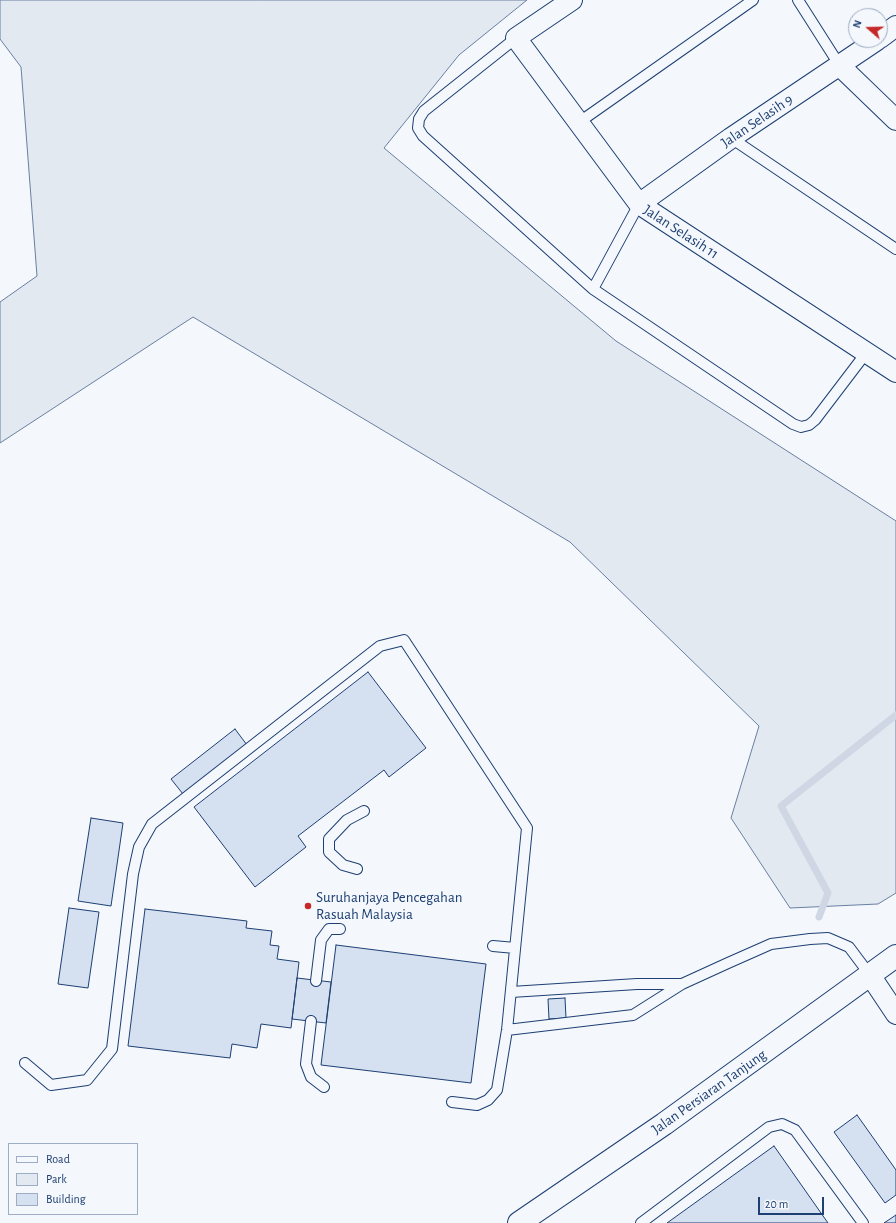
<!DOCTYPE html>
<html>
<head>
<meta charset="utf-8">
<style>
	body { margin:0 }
	#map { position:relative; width:896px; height:1223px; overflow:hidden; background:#f4f7fb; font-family:"Alegreya Sans",sans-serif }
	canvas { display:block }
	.legend { position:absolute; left:8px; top:1143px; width:130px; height:72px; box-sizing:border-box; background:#f4f7fb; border:1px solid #9eadc5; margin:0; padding:5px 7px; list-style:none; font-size:12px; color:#1d3f73 }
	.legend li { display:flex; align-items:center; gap:8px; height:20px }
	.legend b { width:20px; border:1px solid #9eadc5 }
	.north { position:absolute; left:848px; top:8px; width:40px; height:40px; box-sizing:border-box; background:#f4f7fb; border:1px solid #9eadc5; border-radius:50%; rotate:290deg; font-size:11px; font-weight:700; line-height:16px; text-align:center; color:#1d3f73 }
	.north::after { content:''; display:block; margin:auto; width:14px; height:18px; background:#c62828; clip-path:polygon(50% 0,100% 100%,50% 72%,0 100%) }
	.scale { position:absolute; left:758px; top:1197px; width:66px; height:18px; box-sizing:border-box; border:2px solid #1d3f73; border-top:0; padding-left:5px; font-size:12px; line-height:14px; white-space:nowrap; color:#1d3f73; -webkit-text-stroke:3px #f4f7fb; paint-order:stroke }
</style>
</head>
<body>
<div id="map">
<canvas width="896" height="1223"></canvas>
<ul class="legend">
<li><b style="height:5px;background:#f4f7fb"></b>Road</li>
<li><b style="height:11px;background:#e3e9f0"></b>Park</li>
<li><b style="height:11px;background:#d5e0f0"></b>Building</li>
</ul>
<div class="north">N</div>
<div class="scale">20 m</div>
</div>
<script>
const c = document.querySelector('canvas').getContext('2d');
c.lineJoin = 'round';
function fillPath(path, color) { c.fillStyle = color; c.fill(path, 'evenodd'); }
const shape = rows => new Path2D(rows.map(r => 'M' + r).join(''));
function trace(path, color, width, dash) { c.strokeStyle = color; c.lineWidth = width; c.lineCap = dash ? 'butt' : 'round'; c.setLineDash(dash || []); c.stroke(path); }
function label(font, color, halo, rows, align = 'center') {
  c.font = font + ' "Alegreya Sans",sans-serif'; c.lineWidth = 3; c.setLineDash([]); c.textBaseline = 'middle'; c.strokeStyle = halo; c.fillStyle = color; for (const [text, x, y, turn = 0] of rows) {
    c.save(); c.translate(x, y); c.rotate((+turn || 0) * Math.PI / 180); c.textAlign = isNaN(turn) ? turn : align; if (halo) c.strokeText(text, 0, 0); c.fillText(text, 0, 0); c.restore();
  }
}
const green = shape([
	[0,0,527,0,459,55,384,148,616,341,896,521,896,893,878,904,790,908,731,818,759,726,570,542,193,317,0,443,0,302,37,276,21,67,0,39,0,0]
]);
fillPath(green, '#e3e9f0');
trace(green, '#687fa3', 1);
trace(shape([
	[819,917,828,893,781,806,896,715]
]), '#cfd7e4', 7);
const building = shape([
	[368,672,426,748,389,777,384,770,298,836,306,847,255,887,194,807,368,672],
	[235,729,247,745,183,794,171,779,235,729],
	[91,818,123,823,111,906,78,901,91,818],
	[69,908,99,912,88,988,58,984,69,908],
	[145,909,247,921,246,928,272,931,270,945,279,946,277,959,299,962,291,1028,261,1024,257,1048,232,1044,230,1058,128,1046,145,909],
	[336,945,486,964,471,1083,321,1065,336,945],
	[297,978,331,982,326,1023,292,1019,297,978],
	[565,998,566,1018,549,1019,548,999,565,998],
	[857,1115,896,1170,896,1195,885,1203,834,1132,857,1115],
	[774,1146,828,1223,667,1223,774,1146],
	[896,1215,896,1223,884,1223,896,1215]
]);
fillPath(building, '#d5e0f0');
trace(building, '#1d3f73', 1);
const lane = shape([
	[798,0,840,66],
	[516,38,424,111,419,119,418,128,423,136,593,289,793,424,801,427,809,425,815,420,866,353],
	[578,123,753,0],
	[731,138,896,249],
	[593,289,639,204],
	[357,869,343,865,329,852,329,839,347,820,364,811],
	[493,946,515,948],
	[316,981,321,940,329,929,340,929],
	[511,992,637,984,682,984],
	[311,1021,306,1064,311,1077,324,1087],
	[507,1030,633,1015,682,984,728,963,771,944,810,939,828,938,849,947,870,975],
	[25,1063,51,1085,87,1080,112,1049,133,874,139,847,152,824,380,646,404,640,527,828,507,1030,497,1090,488,1100,477,1105,452,1102],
	[641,1223,769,1127,782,1124,795,1130,863,1223]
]);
const street = shape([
	[572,0,516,38,639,204,896,372],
	[880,38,896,26],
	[840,66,896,120],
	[639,204,731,138,877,40],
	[870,975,896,1014]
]);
const primary = shape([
	[519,1223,664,1124,896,956]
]);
trace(lane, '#1d3f73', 12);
trace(street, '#1d3f73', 22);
trace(primary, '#1d3f73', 24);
trace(lane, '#f4f7fb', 10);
trace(street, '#f4f7fb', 20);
trace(primary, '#f4f7fb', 22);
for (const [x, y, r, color] of [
	[308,906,4,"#c62828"]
]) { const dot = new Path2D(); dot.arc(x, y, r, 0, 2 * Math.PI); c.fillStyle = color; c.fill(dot); trace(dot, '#f4f7fb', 1.5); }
label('15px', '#1d3f73', '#f4f7fb', [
	["Jalan Selasih 9",757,121,-34],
	["Jalan Selasih 11",681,232,33],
	["Jalan Persiaran Tanjung",709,1092,-35]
]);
label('15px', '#1d3f73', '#f4f7fb', [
	["Suruhanjaya Pencegahan",316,897],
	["Rasuah Malaysia",316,914]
], 'left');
</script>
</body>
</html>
